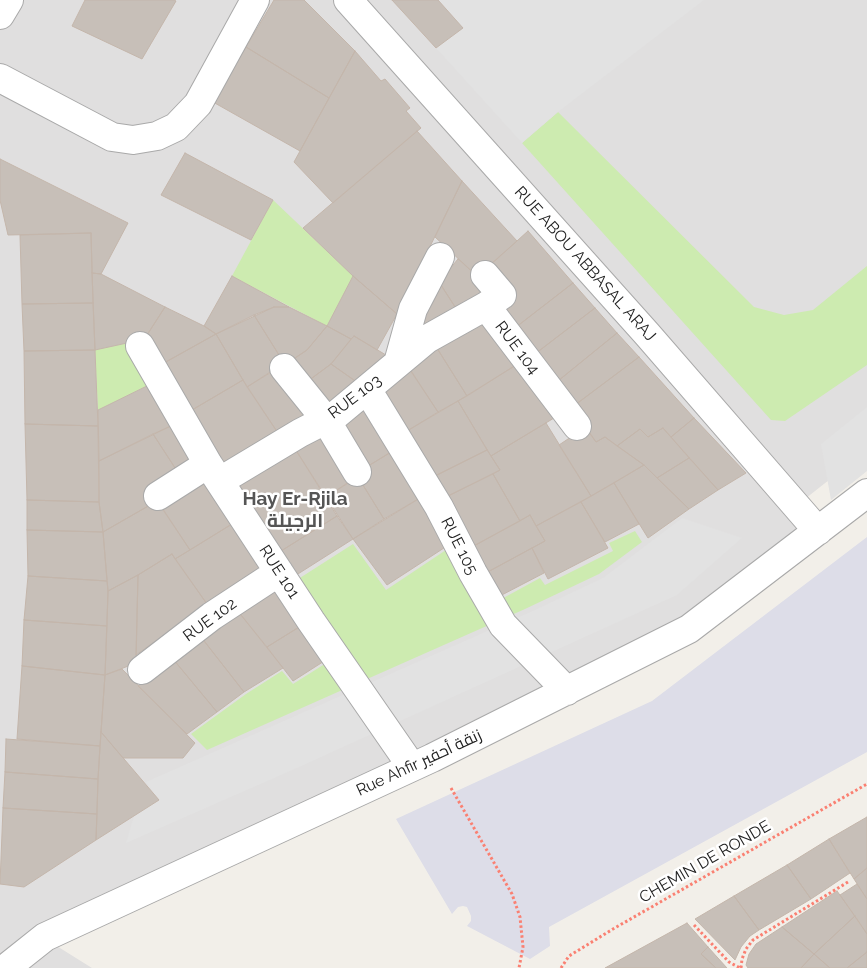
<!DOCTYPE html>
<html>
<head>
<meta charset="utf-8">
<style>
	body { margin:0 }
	canvas { display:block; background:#f2efe9 }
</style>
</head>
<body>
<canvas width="867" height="968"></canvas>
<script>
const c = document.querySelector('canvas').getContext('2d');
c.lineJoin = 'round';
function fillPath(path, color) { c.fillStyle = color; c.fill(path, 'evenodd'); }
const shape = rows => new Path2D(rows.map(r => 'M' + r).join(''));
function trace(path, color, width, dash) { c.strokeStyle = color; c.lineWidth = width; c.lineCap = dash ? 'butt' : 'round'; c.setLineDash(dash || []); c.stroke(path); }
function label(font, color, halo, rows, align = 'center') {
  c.font = font + ' Raleway,Cairo,sans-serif'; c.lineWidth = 5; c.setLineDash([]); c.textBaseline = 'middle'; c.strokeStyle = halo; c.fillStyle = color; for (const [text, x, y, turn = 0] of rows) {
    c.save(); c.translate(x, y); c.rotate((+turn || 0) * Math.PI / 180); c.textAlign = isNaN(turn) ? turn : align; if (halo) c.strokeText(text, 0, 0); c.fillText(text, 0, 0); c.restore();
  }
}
fillPath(shape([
	[0,0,867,0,867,450,796,506,818,531,689,629,44,938,92,968,0,968]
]), '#e0dfdf');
fillPath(shape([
	[558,112,754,307,784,315,813,310,867,266,867,365,785,421,771,420,522,143],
	[273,200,353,276,327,326,232,276],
	[127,343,151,384,98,410,95,350],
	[635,531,642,542,599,574,525,609,207,750,191,734,246,694,282,671,293,684,339,655,292,583,353,544,386,590,461,540,496,602,540,578,545,585,613,551,609,543]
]), '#cdebb0');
fillPath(shape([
	[438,0,704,0,558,112,522,143,436,48],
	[867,407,867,471,831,500,821,444],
	[682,518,742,538,677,595,299,767,126,843,134,816,159,800,146,782,535,610,603,578]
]), '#e2e2e2');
fillPath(shape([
	[867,537,867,752,549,927,550,946,530,959,467,926,471,921,471,916,467,907,463,906,458,907,452,914,396,819,652,701]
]), '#dddde8');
const building = shape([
	[85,0,174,0,176,1,142,59,72,26,85,0],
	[274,0,304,0,355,51,329,98,246,47,274,0],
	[392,0,438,0,463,28,436,48,392,0],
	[246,47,329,98,300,151,213,102,246,47],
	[355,51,381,81,385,79,410,108,406,111,421,128,333,203,294,162,355,51],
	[417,131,462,181,397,314,353,276,303,228,417,131],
	[185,153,273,200,251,240,161,195,185,153],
	[0,159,128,223,101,274,92,273,91,233,8,235,0,200,0,159],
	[462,181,517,241,477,276,435,237,462,181],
	[528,231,573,283,511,331,494,307,486,269,528,231],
	[91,233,93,303,22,304,20,235,91,233],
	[458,259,477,276,491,295,459,313,439,282,458,259],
	[92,273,101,274,165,307,147,335,127,343,95,350,92,273],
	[232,276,289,307,274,307,216,334,204,326,232,276],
	[353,276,397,314,377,350,354,336,351,339,327,326,353,276],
	[439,282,459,313,430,329,417,315,439,282],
	[573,283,595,308,531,357,511,331,573,283],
	[93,303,95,350,24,351,22,304,93,303],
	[165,307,204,326,216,334,164,363,147,335,165,307],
	[274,307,289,307,327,326,307,350,289,362,284,363,254,315,274,307],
	[595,308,617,333,553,385,531,357,595,308],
	[254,315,284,363,247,387,216,334,254,315],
	[482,315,516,365,467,396,435,345,482,315],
	[327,326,351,339,331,364,308,381,289,362,307,350,327,326],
	[617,333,639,357,571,408,553,385,617,333],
	[216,334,243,380,192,410,164,363,216,334],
	[354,336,391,358,361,385,331,364,354,336],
	[435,345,467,396,438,412,406,363,435,345],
	[95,350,98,426,25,424,24,351,95,350],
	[639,357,694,418,671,437,663,428,648,437,640,429,617,446,605,437,596,442,571,408,639,357],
	[331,364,361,385,333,409,308,381,331,364],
	[516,365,559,415,491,456,458,401,516,365],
	[278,368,318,417,282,439,247,387,278,368],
	[410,370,438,412,407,431,380,390,410,370],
	[243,380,282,439,225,472,192,410,243,380],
	[151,384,175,424,99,461,98,410,151,384],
	[365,401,396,449,360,471,343,419,365,401],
	[458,401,487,450,433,477,407,431,458,401],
	[694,418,746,473,718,490,671,437,694,418],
	[546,423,591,496,536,526,530,515,520,521,493,474,500,470,491,456,546,423],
	[25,424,98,426,99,502,27,500,25,424],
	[175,424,199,462,179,474,153,434,175,424],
	[586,427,596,442,605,437,644,465,591,496,559,445,586,427],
	[663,428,689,458,657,478,644,465,617,446,640,429,648,437,663,428],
	[320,429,352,480,326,497,292,444,320,429],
	[153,434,179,474,157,501,103,532,99,502,99,461,153,434],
	[292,444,337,516,273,556,226,483,292,444],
	[396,449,425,495,384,519,358,477,360,471,396,449],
	[487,450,500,470,444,498,433,477,487,450],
	[689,458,718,490,689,509,657,478,689,458],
	[644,465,689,509,648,538,614,483,644,465],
	[493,474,520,521,470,548,444,498,493,474],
	[358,477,384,519,353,539,326,497,358,477],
	[203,480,232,524,190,550,161,506,203,480],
	[614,483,639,524,605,542,581,502,614,483],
	[425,495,447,546,387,585,353,539,425,495],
	[27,500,99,502,103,532,27,530,27,500],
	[157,501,190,550,175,559,172,554,138,575,108,591,103,532,157,501],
	[581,502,608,548,548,579,532,548,545,541,536,526,581,502],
	[530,515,545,541,484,574,470,548,530,515],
	[337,516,353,539,290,579,273,556,337,516],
	[232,524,268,574,212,611,175,559,232,524],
	[27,530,103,532,107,581,28,576,27,530],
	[532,548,544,573,496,598,484,574,532,548],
	[172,554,207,604,136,655,138,575,172,554],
	[138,575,136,663,105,675,108,591,138,575],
	[28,576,107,581,108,591,107,626,24,620,28,576],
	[277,585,304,624,267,647,237,610,277,585],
	[237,610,283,668,244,692,201,637,237,610],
	[24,620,107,626,105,675,22,666,24,620],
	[304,624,329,658,293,681,267,647,304,624],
	[201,637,244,692,217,712,173,659,201,637],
	[173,659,217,712,187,734,138,686,173,659],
	[22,666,105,675,100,746,17,739,22,666],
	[122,669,195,743,183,758,123,758,101,732,105,675,122,669],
	[101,732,159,800,96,840,98,779,101,732],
	[6,739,100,746,98,779,5,772,6,739],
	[5,772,98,779,97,814,3,808,5,772],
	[3,808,97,814,96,840,24,887,0,884,3,808],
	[867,817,867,868,854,879,829,839,867,817],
	[829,839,850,873,811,899,787,865,829,839],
	[787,865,811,899,759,930,734,896,787,865],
	[867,868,867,899,854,879,867,868],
	[857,884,867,899,867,934,840,895,857,884],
	[837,891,855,916,814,954,782,927,837,891],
	[734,896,759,930,750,936,741,947,735,960,695,919,734,896],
	[855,916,867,934,867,952,847,968,830,968,814,954,855,916],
	[687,923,708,947,701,954,716,968,605,968,687,923],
	[782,927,814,954,801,968,748,968,746,965,749,954,756,944,782,927],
	[708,947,727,968,716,968,701,954,708,947],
	[867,952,867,968,847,968,867,952],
	[814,954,830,968,801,968,814,954]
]);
fillPath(building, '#c7bfb8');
trace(building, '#c4b6ab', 1);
const minor = shape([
	[348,0,647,334,818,531],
	[0,15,9,0],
	[0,78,112,137,133,140,157,136,176,127,198,104,255,0],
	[485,275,502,295,486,306,577,426],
	[140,346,208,464,311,621,412,767],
	[398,363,413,309,440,257],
	[284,368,326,420,357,472],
	[367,389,439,507,473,573,503,625,567,691],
	[220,481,300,433,337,414,427,339,486,306],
	[158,496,208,464],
	[142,670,212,616,279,572],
	[6,968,45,937,432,758,689,629,867,493]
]);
trace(minor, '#a9a9a9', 30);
trace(shape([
	[451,788,512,894,520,917,523,947,519,968],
	[694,925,729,962,740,968],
	[561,968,569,956,613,929,867,784],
	[741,968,742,959,746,949,753,940,848,882]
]), '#fa8072', 3, [2.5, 2.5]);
trace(minor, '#fff', 28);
label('16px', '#222', '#fff', [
	["RUE ABOU ABBASAL ARAJ",585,264,48],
	["RUE 104",517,348,53],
	["RUE 103",355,397,-37],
	["RUE 105",459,546,63],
	["RUE 101",279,572,57],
	["RUE 102",210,620,-36],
	["Rue Ahfir زنقة أحفير",419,763,-25],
	["CHEMIN DE RONDE",705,862,-30]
]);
label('bold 19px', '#555', '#fff', [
	["Hay Er-Rjila",295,499],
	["الرجيلة",295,521]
]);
</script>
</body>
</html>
